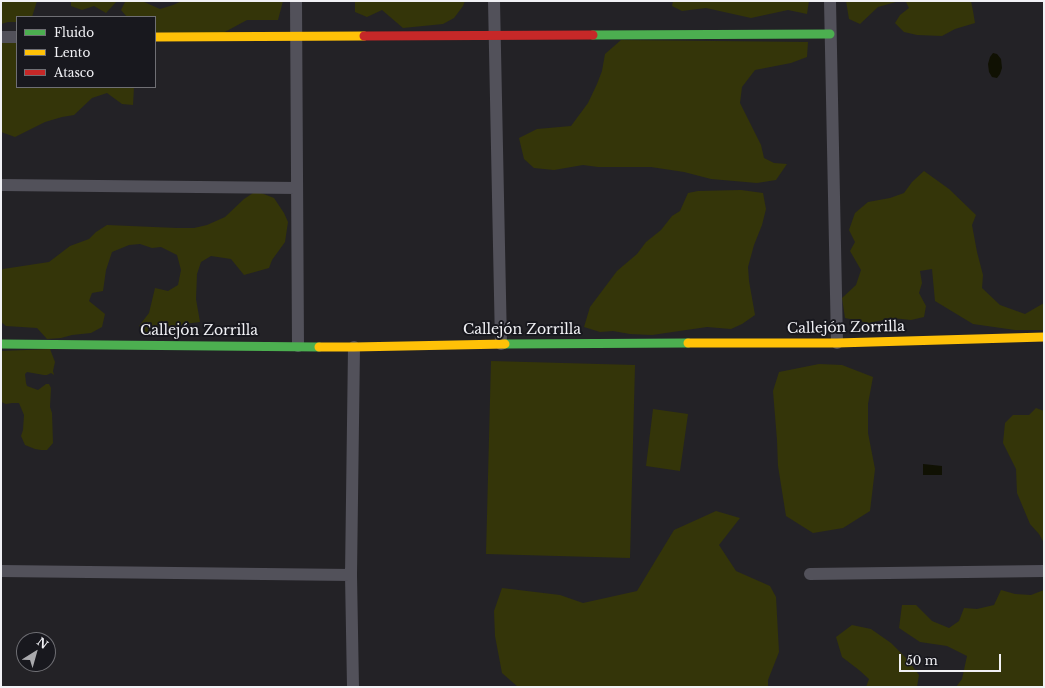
<!DOCTYPE html>
<html>
<head>
<meta charset="utf-8">
<style>
	body { margin:0 }
	#map { position:relative; width:1045px; height:688px; overflow:hidden; background:#232226; font-family:"Libre Baskerville",serif }
	canvas { display:block }
	.frame { position:absolute; inset:0; border:2px solid #f1f1f5; pointer-events:none }
	.legend { position:absolute; left:16px; top:16px; width:140px; height:72px; box-sizing:border-box; background:#18181e; border:1px solid #6f6f74; margin:0; padding:5px 7px; list-style:none; font-size:12px; color:#f1f1f5 }
	.legend li { display:flex; align-items:center; gap:8px; height:20px }
	.legend b { width:20px; border:1px solid #6f6f74 }
	.north { position:absolute; left:16px; top:632px; width:40px; height:40px; box-sizing:border-box; background:#18181e; border:1px solid #6f6f74; border-radius:50%; rotate:37deg; font-size:11px; font-weight:700; line-height:16px; text-align:center; color:#f1f1f5 }
	.north::after { content:''; display:block; margin:auto; width:14px; height:18px; background:#a9a9ad; clip-path:polygon(50% 0,100% 100%,50% 72%,0 100%) }
	.scale { position:absolute; left:899px; top:654px; width:102px; height:18px; box-sizing:border-box; border:2px solid #f1f1f5; border-top:0; padding-left:5px; font-size:12px; line-height:14px; white-space:nowrap; color:#f1f1f5; -webkit-text-stroke:3px #18181e; paint-order:stroke }
</style>
</head>
<body>
<div id="map">
<canvas width="1045" height="688"></canvas>
<div class="frame"></div>
<ul class="legend">
<li><b style="height:5px;background:#4caf50"></b>Fluido</li>
<li><b style="height:5px;background:#ffc107"></b>Lento</li>
<li><b style="height:5px;background:#c62828"></b>Atasco</li>
</ul>
<div class="north">N</div>
<div class="scale">50 m</div>
</div>
<script>
const c = document.querySelector('canvas').getContext('2d');
c.lineJoin = 'round';
function fillPath(path, color) { c.fillStyle = color; c.fill(path, 'evenodd'); }
const shape = rows => new Path2D(rows.map(r => 'M' + r).join(''));
function trace(path, color, width, dash) { c.strokeStyle = color; c.lineWidth = width; c.lineCap = dash ? 'butt' : 'round'; c.setLineDash(dash || []); c.stroke(path); }
function label(font, color, halo, rows, align = 'center') {
  c.font = font + ' "Libre Baskerville",serif'; c.lineWidth = 4; c.setLineDash([]); c.textBaseline = 'middle'; c.strokeStyle = halo; c.fillStyle = color; for (const [text, x, y, turn = 0] of rows) {
    c.save(); c.translate(x, y); c.rotate((+turn || 0) * Math.PI / 180); c.textAlign = isNaN(turn) ? turn : align; if (halo) c.strokeText(text, 0, 0); c.fillText(text, 0, 0); c.restore();
  }
}
fillPath(shape([
	[1,1,37,1,32,17,17,17,17,22,8,22,1,24],
	[71,1,117,1,106,13,94,6,82,10,71,6],
	[133,1,142,1,160,9,173,5,182,1,283,1,278,20,247,20,223,33,155,32,155,17,127,17,121,10,125,2],
	[355,1,465,1,463,6,454,18,443,24,403,28,382,10,367,17,355,12],
	[673,1,809,1,807,14,788,10,751,18,706,8,682,11,672,6],
	[846,1,971,1,973,11,975,23,955,29,942,36,917,35,904,32,895,23,900,15,909,8,906,2,896,2,878,7,860,24,849,19],
	[17,34,17,87,134,87,133,105,122,104,107,93,92,98,74,115,62,117,45,122,15,137,1,132,1,35],
	[621,40,808,42,807,57,791,63,755,70,742,87,740,103,761,145,764,158,774,163,787,164,776,180,757,183,711,179,684,172,651,167,598,167,583,165,554,170,534,168,524,159,519,138,537,129,571,126,588,103,597,84,602,71,605,54],
	[924,171,949,189,976,215,972,225,977,252,983,275,982,288,1000,305,1025,314,1044,303,1044,330,1015,330,973,324,935,301,932,269,920,271,922,283,919,293,926,306,924,317,911,320,892,318,869,323,845,318,842,298,856,285,861,270,850,251,855,242,849,230,855,213,868,202,890,198,904,193,912,182],
	[741,190,763,193,766,209,762,225,754,245,748,267,749,281,755,315,742,324,731,329,707,327,652,335,630,334,613,331,600,332,584,327,590,307,617,271,637,254,646,242,661,230,672,216,680,211,688,193,698,191],
	[256,191,274,198,284,213,288,222,285,242,272,260,269,268,244,275,231,259,211,256,201,262,197,274,196,299,200,322,184,324,160,335,149,335,139,326,149,313,155,288,168,291,178,285,181,270,177,255,161,247,152,248,140,244,129,245,112,252,106,270,103,291,92,293,89,301,105,314,102,327,91,333,72,335,61,338,47,339,37,328,6,326,1,322,1,271,3,269,49,262,70,246,89,239,96,232,107,225,177,228,194,228,207,225,225,217,244,199],
	[50,349,55,362,53,371,54,375,51,373,47,375,44,375,27,372,25,374,26,383,27,386,38,390,46,384,49,384,51,388,50,407,52,413,53,443,47,450,41,450,35,449,25,445,21,436,23,430,24,415,19,403,12,403,6,404,1,402,1,351],
	[491,361,635,365,630,558,486,554],
	[819,364,842,365,873,377,868,404,868,433,875,469,870,511,843,528,813,533,786,516,778,466,777,440,773,391,779,372],
	[1036,408,1044,411,1044,543,1039,534,1030,524,1017,493,1016,469,1003,443,1005,423,1013,415,1029,415],
	[653,409,688,414,680,471,646,466],
	[716,511,740,518,719,545,736,571,770,586,776,597,779,652,768,680,768,687,518,687,502,673,495,636,494,611,502,588,560,595,583,603,637,591,674,530],
	[1001,590,1015,594,1031,595,1044,590,1044,687,956,687,962,679,967,656,947,646,920,642,899,628,902,605,916,605,932,621,949,628,959,621,964,608,977,609,994,605],
	[852,625,871,629,891,643,907,659,919,675,917,687,866,687,869,679,859,670,842,657,836,637]
]), '#343509');
fillPath(shape([
	[993,53,997,54,1001,59,1002,68,1000,74,997,78,992,77,989,72,988,64,990,57],
	[923,464,942,466,942,475,923,475]
]), '#101103');
trace(shape([
	[296,1,298,346],
	[494,1,501,344],
	[830,1,837,343],
	[1,37,17,37],
	[1,185,297,188],
	[1,571,351,575],
	[810,574,1044,571],
	[353,687,351,575,354,347]
]), '#52515a', 12);
trace(shape([
	[593,35,830,34],
	[1,344,319,347],
	[505,344,688,343]
]), '#4caf50', 9);
trace(shape([
	[155,37,364,36],
	[688,343,837,343,1044,337],
	[319,347,354,347,505,344]
]), '#ffc107', 9);
trace(shape([
	[364,36,593,35]
]), '#c62828', 9);
label('14px', '#f1f1f5', '#18181e', [
	["Callejón Zorrilla",846,328,-1],
	["Callejón Zorrilla",522,330],
	["Callejón Zorrilla",199,331]
]);
</script>
</body>
</html>
